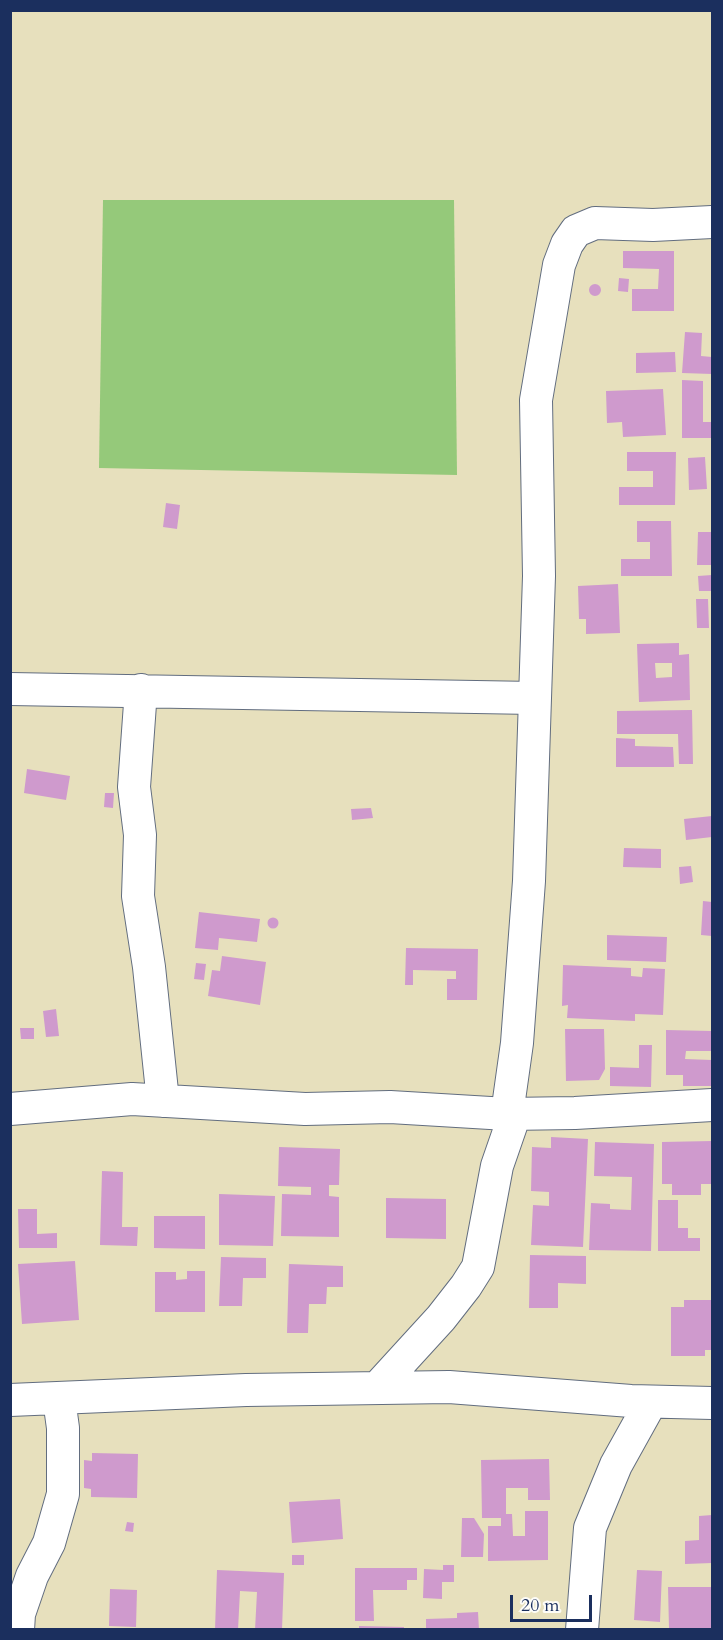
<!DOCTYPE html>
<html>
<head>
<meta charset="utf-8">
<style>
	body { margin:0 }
	#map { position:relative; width:723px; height:1640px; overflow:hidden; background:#e7e0bd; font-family:Cardo,serif }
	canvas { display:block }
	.frame { position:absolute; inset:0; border:12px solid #1b2f5e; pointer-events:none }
	.scale { position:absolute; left:510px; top:1595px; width:82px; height:27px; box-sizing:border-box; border:3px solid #1b2f5e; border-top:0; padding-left:8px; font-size:18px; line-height:21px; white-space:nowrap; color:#1b2f5e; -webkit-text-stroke:4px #fdfcf7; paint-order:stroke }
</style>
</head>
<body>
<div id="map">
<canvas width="723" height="1640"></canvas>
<div class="frame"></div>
<div class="scale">20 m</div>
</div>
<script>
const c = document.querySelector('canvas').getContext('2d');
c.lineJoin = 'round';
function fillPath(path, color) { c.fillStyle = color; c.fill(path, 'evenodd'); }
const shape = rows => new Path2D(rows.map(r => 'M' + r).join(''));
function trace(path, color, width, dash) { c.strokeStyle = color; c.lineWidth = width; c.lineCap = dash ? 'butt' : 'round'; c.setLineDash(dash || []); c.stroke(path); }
fillPath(shape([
	[103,200,454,200,457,475,99,468]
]), '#95c97a');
fillPath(shape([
	[623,251,674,251,674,311,632,311,632,289,658,289,659,269,623,268],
	[619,278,629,279,628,292,618,291],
	'589 290a6 6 0 1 1 12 0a6 6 0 1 1-12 0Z',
	[685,332,702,333,701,356,712,357,712,374,682,373],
	[675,352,676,372,636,373,636,353],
	[682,380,703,381,703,422,712,422,712,438,682,438],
	[663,389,666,435,623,437,622,422,607,423,606,391],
	[627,452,676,452,675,505,619,505,619,487,653,487,653,471,627,471],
	[705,457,707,489,689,490,688,458],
	[166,503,180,505,177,529,163,527],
	[637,521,671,521,672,576,621,576,621,559,650,559,650,542,637,542],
	[698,532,712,532,712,565,697,565],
	[712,575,712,591,699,591,698,576],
	[618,584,620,633,586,634,586,619,579,619,578,586],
	[696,599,708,599,709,628,697,628],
	[679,643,679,655,689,654,690,700,639,702,637,644],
	[655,663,672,663,672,677,656,678],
	[692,710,693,764,679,764,678,734,617,734,617,711],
	[616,738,635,739,635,746,673,747,674,767,616,767],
	[27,769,70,776,66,800,24,793],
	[105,793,114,793,113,808,104,807],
	[371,808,373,818,352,820,351,809],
	[712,816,712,837,686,840,684,819],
	[624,848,661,849,661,868,623,867],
	[691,866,693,882,680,884,679,867],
	[703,901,712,902,712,936,701,935],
	[199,912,260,919,257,942,219,938,218,950,195,948],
	'267.5 923a5.5 5.5 0 1 1 11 0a5.5 5.5 0 1 1-11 0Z',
	[607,935,667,937,666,962,607,960],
	[406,948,478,949,477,1000,447,1000,447,979,456,979,456,971,413,970,413,985,405,985],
	[222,956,266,962,260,1005,208,996,212,970,220,971],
	[196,963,206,964,204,980,194,979],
	[563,965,631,968,631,976,642,977,643,968,665,969,663,1015,635,1014,635,1021,567,1018,568,1005,562,1006],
	[56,1009,59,1036,46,1037,43,1011],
	[20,1028,34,1028,34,1039,21,1039],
	[565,1029,604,1029,605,1069,599,1080,566,1081],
	[666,1030,712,1031,712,1051,686,1051,685,1059,712,1060,712,1086,683,1086,683,1075,666,1075],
	[639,1045,652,1045,651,1087,610,1086,610,1067,639,1068],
	[551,1137,588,1139,583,1247,531,1245,533,1205,549,1206,549,1192,531,1191,532,1147,551,1148],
	[712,1141,712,1184,701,1184,701,1195,672,1195,672,1184,662,1184,662,1142],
	[595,1142,654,1144,651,1251,589,1250,591,1203,610,1204,610,1209,631,1210,632,1177,594,1176],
	[279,1147,340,1149,339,1185,329,1185,329,1196,339,1197,339,1237,281,1236,282,1194,311,1195,311,1187,278,1186],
	[102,1171,123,1172,122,1227,138,1227,137,1246,100,1245],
	[219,1194,275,1196,273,1246,219,1245],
	[386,1198,446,1199,446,1239,386,1238],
	[658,1200,678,1200,678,1228,688,1228,688,1238,700,1238,700,1251,658,1251],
	[18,1209,37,1209,37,1234,57,1233,57,1248,19,1248],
	[154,1216,205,1216,205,1249,154,1248],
	[530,1255,586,1256,586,1284,558,1283,558,1308,529,1308],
	[221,1257,266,1258,266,1278,243,1278,242,1306,219,1306],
	[75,1261,79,1320,22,1324,18,1264],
	[289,1264,343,1266,343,1287,327,1287,326,1304,309,1304,308,1333,287,1333],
	[187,1271,205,1271,205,1312,155,1312,155,1272,176,1272,176,1280,187,1279],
	[684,1300,712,1300,712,1350,705,1350,705,1356,671,1356,671,1307,684,1307],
	[92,1453,138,1454,137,1498,91,1497,91,1489,84,1488,84,1460,92,1461],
	[549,1459,550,1500,528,1500,528,1488,506,1488,506,1514,512,1514,513,1536,525,1536,525,1511,548,1511,548,1560,488,1561,488,1526,501,1526,501,1518,482,1518,481,1460],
	[340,1499,343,1539,292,1543,289,1502],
	[712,1515,712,1563,685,1564,685,1541,699,1540,699,1516],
	[462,1518,474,1518,484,1534,483,1557,461,1557],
	[127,1522,134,1523,133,1532,125,1531],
	[292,1555,304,1555,304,1565,292,1565],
	[443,1565,454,1565,454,1582,442,1582,442,1599,423,1598,424,1569,443,1570],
	[355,1568,417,1568,417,1580,407,1580,407,1590,373,1590,374,1621,355,1621],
	[217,1570,284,1573,282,1630,255,1630,257,1592,240,1591,238,1630,215,1630],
	[637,1570,662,1571,660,1622,634,1620],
	[668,1587,712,1587,712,1628,669,1628],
	[110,1589,137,1590,136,1627,109,1626],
	[478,1612,479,1630,426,1630,426,1619,457,1618,457,1613],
	[359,1626,404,1627,404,1630,359,1630]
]), '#cf9acd');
const minor = shape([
	[10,689,534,698],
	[141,690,134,787,140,835,138,896,149,967,163,1101],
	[10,1109,132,1099,305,1109,390,1107,507,1114,575,1113,712,1105],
	[507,1114,517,1043,529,881,539,576,536,400,559,265,567,244,576,231,595,223,653,225,712,222],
	[377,1388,441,1318,466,1286,478,1267,497,1166,515,1114],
	[10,1400,246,1390,449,1387,631,1401,712,1403],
	[18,1630,19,1614,32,1576,49,1543,63,1494,63,1428,59,1399],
	[582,1630,590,1528,616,1465,651,1402]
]);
trace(minor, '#626d7f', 34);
trace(minor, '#fff', 32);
</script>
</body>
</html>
